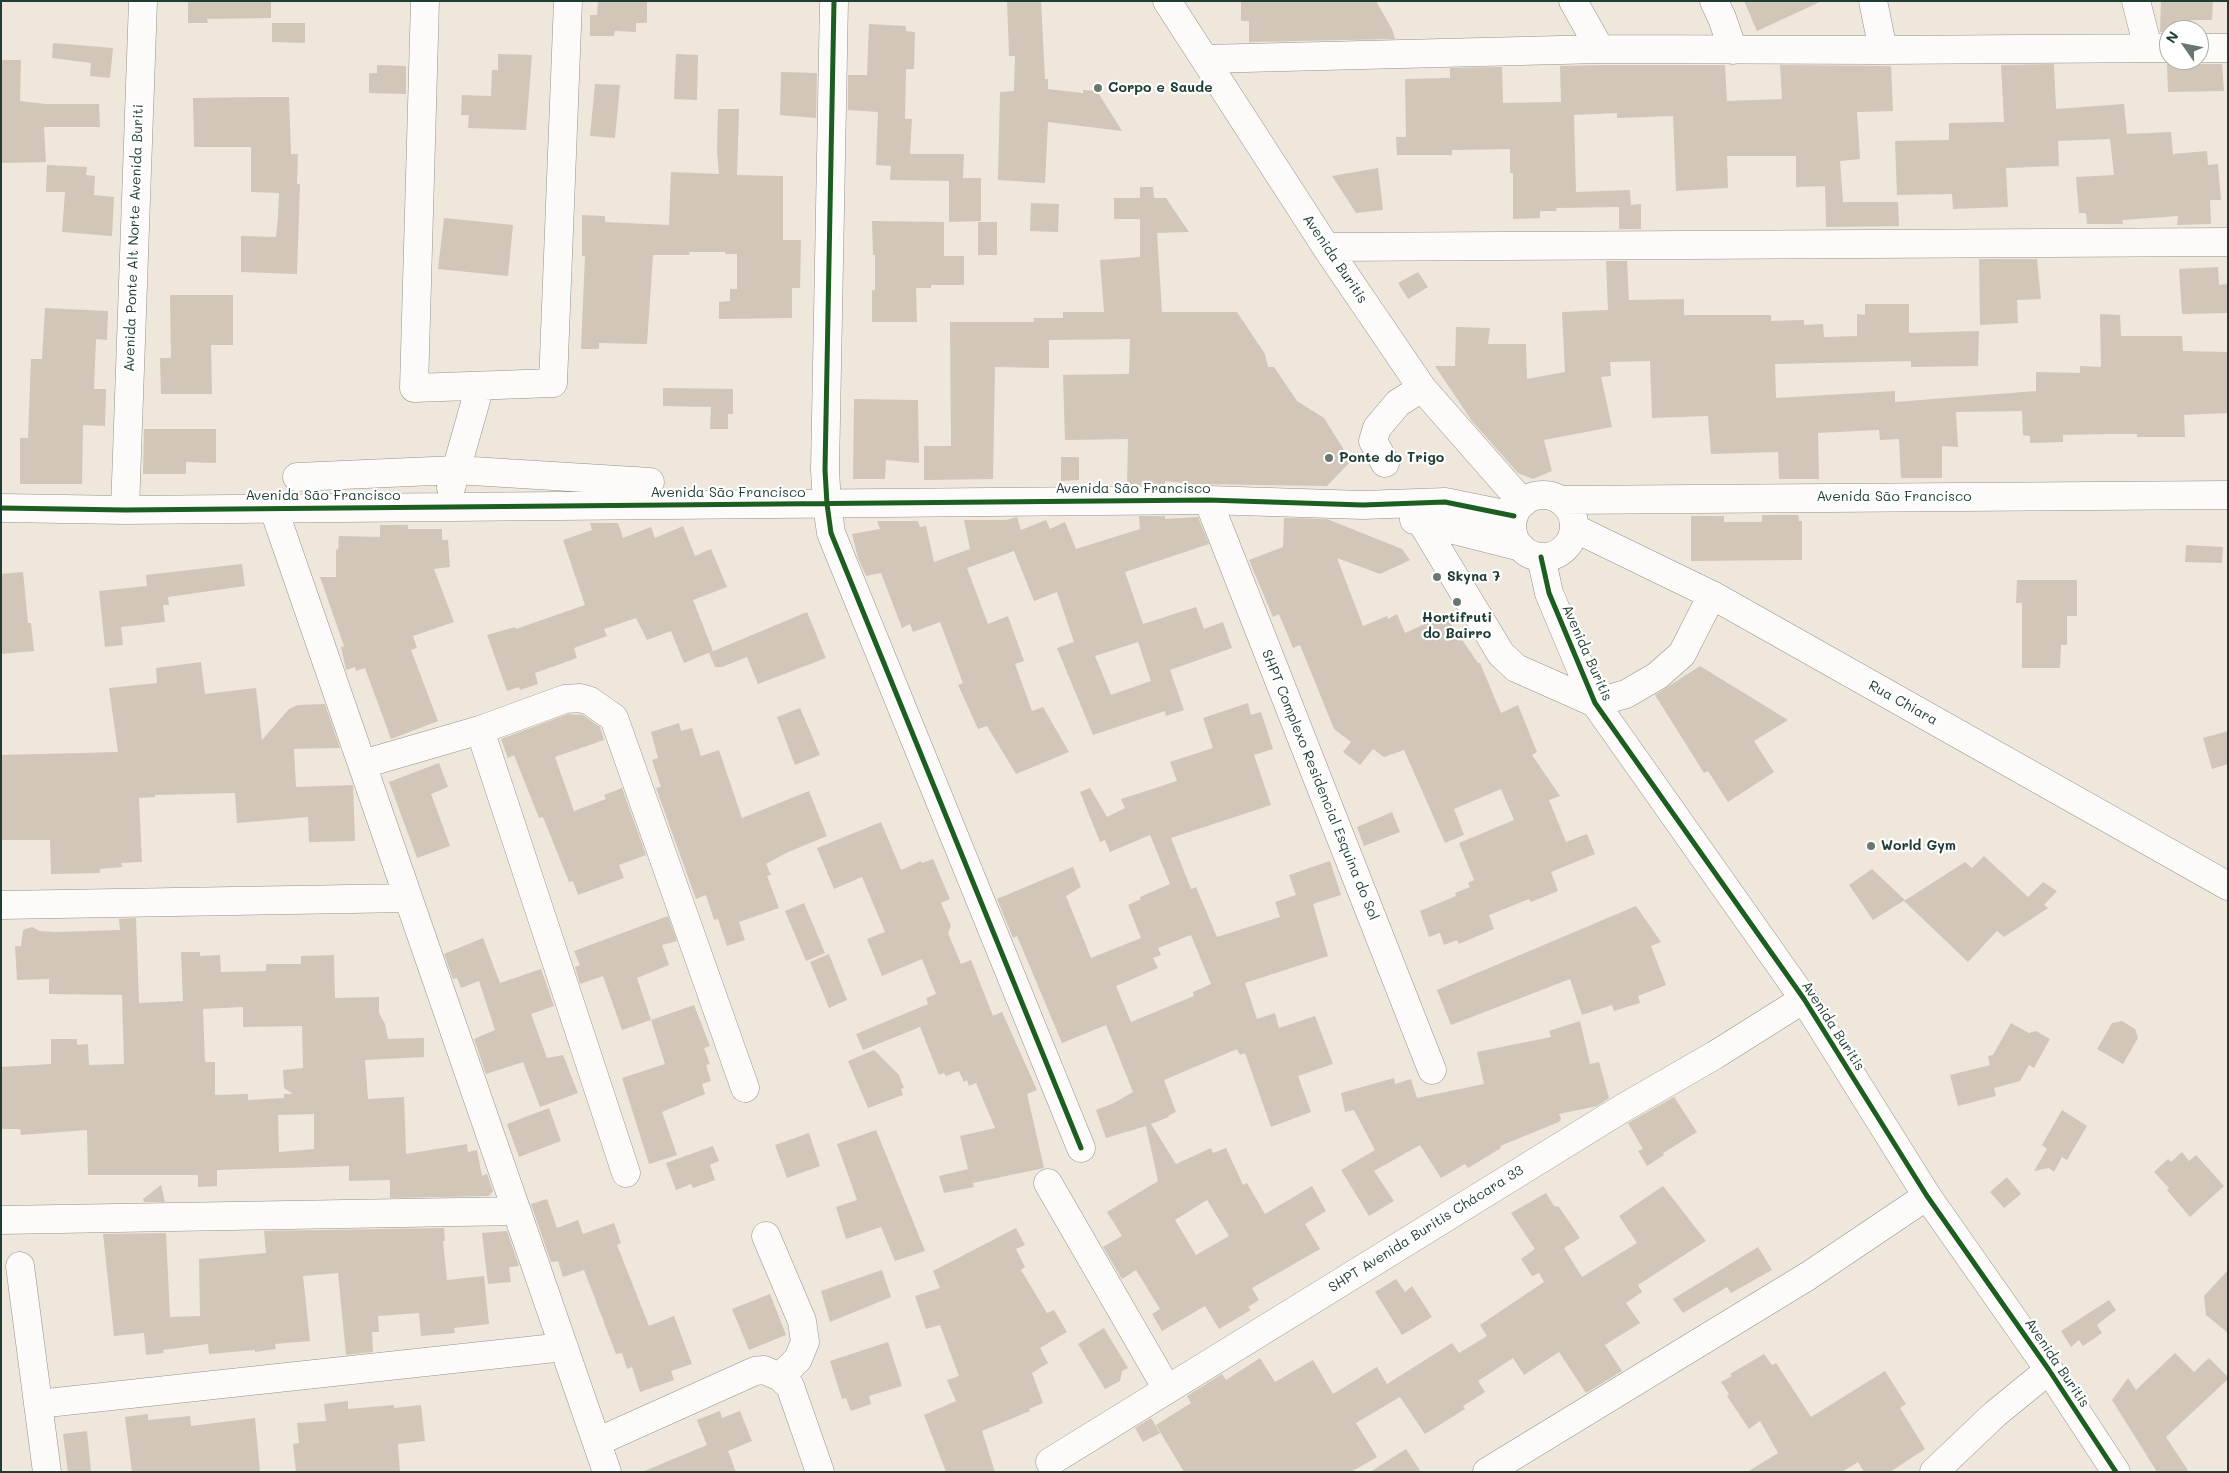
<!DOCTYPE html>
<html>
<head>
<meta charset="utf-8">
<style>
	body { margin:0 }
	#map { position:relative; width:2229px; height:1473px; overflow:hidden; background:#efe7db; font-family:Mali,sans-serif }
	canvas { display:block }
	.frame { position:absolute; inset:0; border:2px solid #1f3d34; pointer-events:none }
	.north { position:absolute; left:2159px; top:20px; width:50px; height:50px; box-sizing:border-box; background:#fff; border:1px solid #a5b1ae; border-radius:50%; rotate:303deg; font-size:14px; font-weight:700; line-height:20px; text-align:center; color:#1f3d34 }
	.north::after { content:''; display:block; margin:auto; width:18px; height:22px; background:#68786e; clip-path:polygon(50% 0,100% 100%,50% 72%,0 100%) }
</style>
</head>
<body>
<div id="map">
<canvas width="2229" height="1473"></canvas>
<div class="frame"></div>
<div class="north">N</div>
</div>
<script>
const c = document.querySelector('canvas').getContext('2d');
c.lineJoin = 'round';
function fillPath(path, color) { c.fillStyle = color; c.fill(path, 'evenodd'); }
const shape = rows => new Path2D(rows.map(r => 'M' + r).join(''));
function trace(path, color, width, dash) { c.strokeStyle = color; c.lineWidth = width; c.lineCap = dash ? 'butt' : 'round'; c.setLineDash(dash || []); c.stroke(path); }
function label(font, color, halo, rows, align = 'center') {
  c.font = font + ' Mali,sans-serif'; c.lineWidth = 4.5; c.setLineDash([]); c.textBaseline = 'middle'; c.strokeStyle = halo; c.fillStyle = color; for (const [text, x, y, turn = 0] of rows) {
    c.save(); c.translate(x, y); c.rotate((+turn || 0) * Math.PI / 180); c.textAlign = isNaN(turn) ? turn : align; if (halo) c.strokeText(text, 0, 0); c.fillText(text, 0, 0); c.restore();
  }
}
fillPath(shape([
	[188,1,271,1,271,18,207,19,208,23,188,23],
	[598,1,647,1,647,23,636,23,636,32,615,31,614,36,590,36,590,15,597,15],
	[1007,1,1041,1,1045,79,1048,79,1048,89,1083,93,1083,90,1097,91,1122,131,1048,122,1045,183,998,180,1000,92,1014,91,1015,56,1009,56],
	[1241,1,1376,1,1392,29,1395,39,1249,42,1249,21,1241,21],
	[1744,1,1822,1,1757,31],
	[2161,1,2213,1,2212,20,2191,20,2191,30,2169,30,2169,32,2160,32],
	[272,23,305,23,305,43,272,42],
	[869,24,906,26,906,31,915,32,914,69,906,69,905,119,912,119,910,154,964,154,963,178,981,178,981,221,949,222,949,181,890,180,891,166,876,165,878,112,848,110,848,75,867,75],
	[53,43,113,48,110,78,90,76,91,63,52,58],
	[498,54,532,55,526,130,468,128,469,115,461,115,462,95,491,96,492,70,498,70],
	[676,54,698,55,697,100,674,99],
	[1,60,21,60,20,101,46,104,99,104,100,127,44,127,46,162,1,163],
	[2178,60,2190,60,2199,64,2222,64,2224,91,2168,92,2167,64],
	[2054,64,2056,109,2124,104,2127,134,2171,132,2173,154,2207,151,2208,165,2218,164,2221,200,2210,200,2211,224,2177,225,2178,216,2122,220,2123,224,2087,224,2086,213,2079,213,2076,177,2114,175,2110,139,2058,141,2059,166,2006,168,2008,207,1953,209,1952,194,1897,195,1895,141,1949,140,1949,123,2004,122,2001,65],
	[377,65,406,66,406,94,369,93,369,73,377,73],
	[1600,65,1725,65,1727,101,1782,99,1780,65,1891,66,1893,111,1857,112,1860,159,1840,161,1843,202,1898,202,1899,226,1826,227,1825,186,1796,187,1796,156,1727,156,1728,188,1676,191,1673,116,1617,118,1617,113,1574,115,1576,192,1630,190,1631,205,1641,204,1641,229,1619,229,1619,207,1556,208,1557,211,1540,211,1540,218,1513,219,1513,173,1510,173,1510,149,1452,150,1452,155,1397,155,1396,137,1406,137,1405,79,1450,78,1450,68,1502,67,1503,103,1561,102,1560,66],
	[781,72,817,73,816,118,780,115],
	[595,84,620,85,615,138,590,136],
	[260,97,289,97,291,154,298,154,297,184,300,184,297,274,241,272,241,236,276,237,278,217,279,193,251,192,251,147,194,147,193,98],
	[718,109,739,109,737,175,783,176,783,240,801,240,800,288,792,288,792,318,719,319,719,302,730,301,730,289,737,289,737,254,725,254,725,252,689,252,690,255,653,255,647,344,599,343,599,349,581,349,585,256,582,256,582,215,605,216,605,222,669,225,671,172,719,174,717,151],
	[47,165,87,167,86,175,95,176,94,195,114,197,112,236,62,232,65,192,46,192],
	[1378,168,1383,210,1356,213,1332,176],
	[1140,187,1153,187,1154,198,1166,198,1189,232,1157,233,1162,312,1237,312,1265,354,1268,367,1274,367,1297,401,1324,418,1351,461,1327,486,1194,484,1165,481,1165,485,1127,485,1128,439,1065,440,1063,375,1129,374,1130,339,1049,340,1049,368,995,367,993,479,924,480,924,446,951,446,950,322,1034,322,1034,318,1063,318,1063,312,1104,312,1100,260,1140,257,1140,219,1114,219,1114,198,1140,198],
	[1031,203,1059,204,1058,232,1030,231],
	[444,218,513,225,508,276,438,269],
	[872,221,944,222,944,256,964,256,964,285,931,285,931,288,916,288,917,322,872,322,872,290,875,290,875,255,873,255],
	[978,222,997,222,997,255,978,255],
	[1979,259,2037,259,2041,299,2017,300,2018,323,1980,325],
	[1606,261,1627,261,1629,300,1684,299,1684,315,1771,315,1771,321,1804,320,1804,325,1823,324,1824,337,1857,336,1857,314,1865,315,1865,304,1909,304,1909,333,1979,331,1978,366,1911,367,1911,361,1775,364,1776,398,1895,391,1895,402,2036,391,2036,372,2080,373,2080,366,2101,367,2100,314,2120,315,2121,336,2182,336,2183,351,2228,352,2228,413,2184,415,2185,437,2137,437,2137,434,2109,434,2063,435,2063,442,2030,443,2030,436,2023,435,2022,411,1956,412,1958,447,1942,446,1942,478,1901,478,1899,439,1880,440,1879,430,1818,433,1819,479,1779,479,1778,452,1711,454,1708,416,1652,418,1650,361,1610,362,1611,376,1601,377,1612,427,1544,440,1552,471,1533,479,1518,473,1472,421,1435,366,1455,366,1456,327,1490,328,1488,344,1526,344,1527,379,1565,372,1562,312,1608,310],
	[2218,267,2219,285,2228,284,2228,313,2182,314,2179,269],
	[1418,272,1428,287,1408,299,1398,283],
	[170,295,233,295,233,345,211,345,212,394,161,394,160,358,171,358],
	[45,308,108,311,107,340,96,339,94,389,106,389,105,426,83,425,82,484,20,484,20,438,28,438,31,359,42,359],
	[663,388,733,389,733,414,728,414,728,429,710,429,711,407,663,406],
	[854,399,918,400,919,463,886,460,885,479,853,479],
	[144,429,216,429,216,463,186,462,186,474,143,474],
	[1061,457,1079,457,1079,480,1061,481],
	[1762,515,1798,515,1799,521,1802,521,1802,560,1691,561,1691,516,1724,516,1724,522,1762,522],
	[1139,516,1165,516,1165,519,1198,517,1209,544,1125,572,1143,624,1196,607,1204,629,1223,622,1232,648,1170,670,1184,710,1166,716,1165,711,1093,735,1057,648,1074,642,1057,592,1034,601,1014,551,967,568,988,624,1008,616,1024,661,1015,664,1032,711,1043,707,1069,752,1016,774,987,726,978,729,958,685,963,683,940,622,913,632,910,624,902,628,881,573,866,576,858,558,852,534,880,529,877,521,918,521,920,527,926,526,934,562,970,549,964,520,1006,520,1017,517,1021,530,1046,520,1050,529,1065,522,1076,549,1140,529],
	[1138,642,1151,681,1111,695,1095,656],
	[1284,518,1327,519,1402,549,1410,560,1380,574,1337,558,1363,626,1387,616,1388,619,1397,614,1405,633,1445,615,1478,663,1480,663,1501,713,1518,705,1537,752,1532,755,1560,796,1549,800,1566,842,1587,834,1595,854,1551,872,1558,891,1531,902,1529,899,1489,915,1494,929,1459,944,1457,940,1444,945,1440,933,1429,937,1420,911,1456,896,1455,893,1470,887,1468,883,1474,880,1459,843,1514,820,1501,789,1454,809,1464,835,1445,843,1404,750,1384,757,1373,749,1360,765,1343,752,1351,742,1334,729,1300,645,1293,648,1279,614,1273,617,1249,560,1283,547],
	[590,523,618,523,623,538,651,527,655,538,683,526,695,556,711,549,727,587,693,600,713,651,684,663,671,631,647,640,636,618,604,629,607,636,574,648,577,658,535,673,538,684,520,690,519,687,507,691,487,635,515,627,516,629,585,605,563,540,592,530],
	[380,525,408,525,408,529,442,529,442,540,448,540,450,567,434,569,454,622,413,636,417,648,411,650,438,721,391,739,365,668,356,671,355,667,346,670,341,647,344,646,320,577,336,577,336,549,338,550,339,536,380,537],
	[2186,545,2223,547,2222,563,2185,562],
	[242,564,245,586,168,597,169,605,163,605,165,622,121,627,123,645,105,647,99,591,147,586,146,575],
	[23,572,28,623,31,623,34,651,1,654,1,574],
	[2017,580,2077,580,2077,616,2067,616,2067,645,2061,645,2060,668,2022,668,2022,603,2016,603],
	[807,612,826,658,758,684,747,657,722,667,715,667,709,653],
	[201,662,205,694,256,688,262,740,289,709,297,705,325,704,340,748,294,749,296,787,353,785,355,841,309,842,308,817,237,823,235,793,155,795,155,797,139,798,142,862,121,863,122,867,100,869,100,873,51,874,50,840,1,840,1,755,118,752,109,688,157,683,156,668],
	[1700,666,1788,720,1754,741,1774,772,1728,802,1708,771,1704,773,1655,695],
	[1248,703,1251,715,1261,712,1273,749,1254,755,1271,805,1171,838,1191,889,1196,887,1217,937,1280,917,1275,902,1296,895,1289,875,1330,861,1341,895,1313,904,1328,956,1245,983,1257,1019,1275,1013,1279,1028,1315,1016,1333,1064,1298,1076,1311,1112,1271,1127,1245,1053,1240,1055,1237,1049,1164,1080,1176,1112,1168,1116,1169,1117,1151,1124,1176,1164,1211,1148,1213,1153,1226,1148,1243,1185,1247,1183,1265,1214,1312,1186,1326,1211,1305,1224,1320,1249,1252,1288,1259,1300,1248,1307,1251,1310,1219,1329,1205,1306,1162,1331,1152,1314,1160,1309,1136,1270,1122,1279,1103,1247,1122,1236,1107,1212,1158,1181,1146,1126,1106,1138,1096,1110,1114,1103,1133,1092,1106,1025,1062,1043,1017,936,1013,938,997,899,1073,867,1081,887,1066,896,1091,958,1141,938,1128,905,1141,899,1140,897,1170,884,1150,835,1110,852,1105,840,1100,842,1080,792,1090,788,1107,817,1125,808,1121,799,1177,781,1170,762,1213,748,1203,718],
	[1191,935,1211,984,1193,992,1194,996,1131,1022,1116,986,1158,968,1153,958,1161,955,1158,948],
	[1207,1200,1229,1236,1196,1255,1175,1220],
	[800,708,820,755,795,765,777,717],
	[568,714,583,715,600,727,604,740,555,757,574,811,606,799,604,795,622,788,646,855,619,865,624,878,578,895,573,881,569,882,543,817,539,818,514,755,508,758,501,739],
	[679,723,681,731,692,728,701,756,719,750,742,818,809,791,827,836,786,853,766,864,771,875,767,876,779,908,739,922,745,940,727,946,718,919,714,920,706,895,696,899,656,788,661,787,652,760,658,758,651,732],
	[2228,731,2228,764,2212,769,2203,738],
	[439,763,448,787,431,794,450,846,417,858,389,782],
	[1392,812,1400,832,1364,846,1357,827],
	[881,822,901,870,921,861,922,863,933,859,950,899,941,903,951,926,948,933,961,964,971,960,993,1016,1002,1012,1037,1090,1027,1094,1044,1168,973,1183,974,1187,944,1193,939,1176,968,1169,960,1136,995,1128,976,1083,969,1086,967,1080,964,1082,959,1071,946,1076,944,1073,939,1075,920,1027,863,1050,856,1034,928,1004,926,998,936,994,922,959,882,976,867,939,885,932,862,877,834,889,817,848],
	[1984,856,2028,897,2043,882,2057,891,2044,905,2048,908,2004,937,1997,931,1968,962,1904,901,1965,862,1972,868],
	[1872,869,1905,900,1873,920,1849,885],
	[804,903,825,953,806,961,785,911],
	[1636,906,1661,942,1651,946,1666,985,1638,996,1640,1003,1614,1011,1612,1005,1582,1015,1570,979,1451,1025,1437,990],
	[668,916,677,941,662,945,669,965,637,978,651,1020,622,1030,603,976,580,984,575,967,580,965,574,951],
	[136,918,139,1003,183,1001,181,952,200,952,200,956,220,955,221,972,266,971,266,964,301,964,301,956,334,955,335,998,379,997,379,1013,385,1024,388,1039,424,1038,424,1057,365,1060,368,1099,404,1097,406,1154,467,1144,468,1152,477,1150,482,1176,487,1174,493,1191,489,1196,390,1198,390,1180,349,1181,349,1166,217,1170,217,1186,198,1187,198,1175,88,1175,87,1130,21,1135,20,1129,2,1129,1,1067,51,1064,51,1039,77,1039,77,1045,88,1044,89,1065,124,1064,122,995,49,994,49,979,17,980,15,946,21,946,23,930,32,927,40,931,56,932,120,930,119,919],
	[243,1007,243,1027,302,1026,303,1068,283,1070,284,1088,293,1094,284,1094,284,1098,248,1100,248,1094,215,1095,215,1062,205,1062,203,1009],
	[314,1114,314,1149,279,1152,278,1115],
	[483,938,500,983,541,969,554,1006,531,1014,547,1058,563,1055,578,1093,540,1107,523,1062,486,1074,474,1039,495,1030,479,981,461,988,457,978,453,979,444,954],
	[829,954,847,1000,829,1008,810,962],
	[694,1005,710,1046,704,1048,710,1064,706,1065,711,1081,702,1084,705,1094,662,1112,677,1155,649,1164,622,1078,665,1064,651,1020],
	[1580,1021,1590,1064,1599,1062,1609,1098,1597,1106,1559,1114,1561,1119,1559,1122,1500,1146,1501,1148,1468,1168,1465,1164,1441,1178,1420,1145,1374,1171,1394,1201,1369,1216,1341,1170,1375,1150,1354,1110,1345,1112,1341,1093,1394,1078,1395,1084,1411,1079,1417,1098,1484,1084,1477,1052,1551,1037,1549,1031],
	[2122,1021,2135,1029,2138,1038,2123,1064,2097,1049,2112,1023],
	[2011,1023,2029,1033,2036,1031,2050,1039,2034,1068,2029,1065,2020,1081,1994,1088,1996,1096,1958,1106,1950,1075,1990,1065,1988,1056,1993,1055],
	[874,1050,899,1075,904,1088,901,1089,903,1095,868,1108,848,1061],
	[1674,1097,1697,1132,1663,1153,1664,1155,1647,1166,1638,1151,1643,1149,1628,1123],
	[549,1108,561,1141,519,1157,507,1124],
	[2062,1110,2087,1126,2067,1160,2062,1157,2054,1172,2049,1168,2034,1171,2047,1149,2042,1145],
	[876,1130,925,1251,895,1261,881,1227,846,1239,836,1207,857,1200,837,1144],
	[809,1133,820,1166,787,1178,775,1145],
	[713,1146,719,1161,710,1165,715,1180,693,1188,691,1184,676,1190,666,1163],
	[2182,1152,2189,1161,2196,1155,2224,1186,2190,1217,2167,1190,2169,1188,2154,1172,2168,1159,2171,1162],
	[2007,1177,2021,1194,2004,1208,1990,1192],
	[161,1185,165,1202,144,1202,143,1199],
	[1663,1186,1706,1241,1638,1285,1642,1292,1626,1303,1640,1323,1605,1345,1622,1371,1586,1393,1559,1352,1524,1375,1513,1358,1478,1381,1485,1392,1463,1406,1465,1409,1425,1434,1400,1397,1356,1423,1377,1457,1351,1472,1184,1472,1156,1425,1191,1403,1187,1396,1222,1374,1226,1380,1260,1358,1275,1382,1313,1360,1333,1394,1377,1367,1387,1384,1452,1343,1459,1353,1487,1336,1480,1325,1544,1282,1539,1273,1532,1276,1521,1259,1535,1249,1511,1213,1546,1193,1554,1206,1559,1207,1580,1238,1564,1248,1582,1277,1637,1243,1619,1216],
	[547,1199,557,1228,578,1220,583,1234,614,1223,621,1243,617,1245,649,1326,674,1316,692,1364,671,1371,674,1380,640,1392,632,1367,627,1369,622,1353,616,1354,584,1270,563,1277,558,1261,551,1262,531,1204],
	[444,1228,445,1241,443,1241,447,1280,484,1276,489,1324,454,1328,455,1333,421,1336,419,1313,378,1316,379,1332,372,1332,373,1352,346,1355,338,1273,303,1276,310,1341,275,1344,276,1349,255,1352,255,1350,209,1354,208,1344,163,1350,164,1353,146,1355,144,1333,114,1336,103,1234,166,1233,170,1317,200,1316,199,1259,266,1253,264,1231],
	[1016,1228,1025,1245,1016,1249,1025,1267,1021,1270,1047,1313,1054,1310,1067,1332,1040,1348,1048,1363,1032,1373,1043,1403,1029,1409,1030,1411,982,1431,995,1472,946,1472,924,1415,956,1401,947,1380,959,1376,940,1325,926,1329,915,1296,940,1288,933,1271],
	[507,1231,519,1266,509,1267,511,1282,488,1284,482,1233],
	[1758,1247,1772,1270,1731,1293,1727,1287,1683,1313,1673,1299],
	[882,1270,891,1297,830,1322,821,1291],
	[2228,1270,2228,1333,2206,1315,2204,1296],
	[1396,1279,1405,1292,1412,1286,1432,1317,1402,1335,1375,1292],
	[770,1294,786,1335,749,1350,732,1309],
	[2109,1300,2116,1310,2097,1325,2102,1333,2083,1346,2079,1340,2071,1347,2061,1331],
	[1104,1328,1128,1368,1122,1371,1120,1381,1105,1389,1078,1344],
	[888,1342,902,1386,869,1396,871,1404,851,1411,846,1398,842,1399,830,1361],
	[2175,1353,2194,1372,2209,1358,2228,1377,2228,1379,2166,1437,2189,1472,2157,1472,2112,1400,2128,1378,2136,1390],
	[1764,1354,1772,1365,1776,1363,1811,1417,1885,1371,1906,1404,1900,1408,1925,1449,1890,1472,1864,1472,1858,1462,1842,1472,1747,1472,1778,1453,1760,1421,1749,1429,1727,1396,1729,1394,1721,1382,1732,1376,1730,1374],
	[348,1401,348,1409,394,1405,394,1408,421,1405,425,1441,398,1444,400,1472,296,1472,293,1444,299,1443,297,1423,326,1421,324,1404],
	[720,1411,722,1418,740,1411,752,1441,728,1451,736,1472,642,1472,707,1445,697,1420],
	[148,1414,148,1420,190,1416,191,1426,255,1418,260,1472,132,1472,125,1417],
	[1151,1418,1160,1433,1143,1442,1135,1428],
	[87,1431,91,1472,68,1472,63,1434],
	[1406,1449,1421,1472,1370,1472]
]), '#d1c6b8');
const minor = shape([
	[425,1,414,388,553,383,568,1],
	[834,1,825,470,827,504,831,533,1081,1148],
	[1167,1,1326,247,1422,388,1523,503],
	[1573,1,1600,49],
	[1714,1,1722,18,1733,50],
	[1873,1,1883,50],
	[2136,1,2148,48],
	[2199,48,2228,48],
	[1205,59,1600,49,1883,50,2169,48],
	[1326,247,2228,242],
	[1385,463,1373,441,1377,428,1398,403,1422,388],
	[297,477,456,470,650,482],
	[451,488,480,386],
	'1512 526a31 31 0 1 1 62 0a31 31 0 1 1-62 0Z',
	[1208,500,1432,1070],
	[1561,500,2228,495],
	[273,507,607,1472],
	[1,508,125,510,1208,500,1363,505,1445,502,1514,516],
	[125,510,143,1],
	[1414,520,1521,547],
	[1422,523,1501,654,1516,668,1595,703,1626,694,1657,676,1682,654,1712,595],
	[1574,528,1712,595,2228,886],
	[1541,557,1549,593,1595,703,1804,999,1927,1196,2049,1370,2116,1472],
	[480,730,626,1173],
	[363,764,480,730,565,699,580,698,590,701,614,718,745,1088],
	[1,905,408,898],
	[1048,1183,1167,1389],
	[1,1220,517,1211],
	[766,1236,802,1321,805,1342,798,1359,780,1377],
	[20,1266,47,1472],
	[38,1404,564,1347],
	[597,1442,755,1371,764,1370,780,1377,790,1386,820,1472],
	[1050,1462,1623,1108,1715,1055,1804,999],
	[1487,1472,1808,1276,1927,1196],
	[1934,1472,1995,1414,2049,1370]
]);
trace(minor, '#93938c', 29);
trace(minor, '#fdfbfa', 28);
trace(shape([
	[834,1,825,470,827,504,831,533,1081,1148],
	[1,508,125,510,1208,500,1363,505,1445,502,1514,516],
	[1541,557,1549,593,1595,703,1804,999,1927,1196,2049,1370,2116,1472]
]), '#1b5e20', 5);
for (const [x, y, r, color] of [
	[1098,88,5,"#68786e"],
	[1329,458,5,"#68786e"],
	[1437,577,5,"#68786e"],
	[1457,602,5,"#68786e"],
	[1871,846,5,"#68786e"]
]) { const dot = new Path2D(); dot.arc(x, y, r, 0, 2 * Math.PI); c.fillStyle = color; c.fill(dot); trace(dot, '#fff', 2); }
label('bold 14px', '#1f3d34', '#fff', [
	["Corpo e Saude",1108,88],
	["Ponte do Trigo",1339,458],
	["Skyna 7",1447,577],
	["Hortifruti",1457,618,"center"],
	["do Bairro",1457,634,"center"],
	["World Gym",1881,846]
], 'left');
label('14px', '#1f3d34', '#fff', [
	["Avenida Ponte Alt Norte Avenida Buriti",134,238,-88],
	["Avenida Buritis",1335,259,56],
	["Avenida São Francisco",1133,489],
	["Avenida São Francisco",728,493],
	["Avenida São Francisco",323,496],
	["Avenida São Francisco",1894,497],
	["Avenida Buritis",1587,653,66],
	["Rua Chiara",1903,703,29],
	["SHPT Complexo Residencial Esquina do Sol",1320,785,68],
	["Avenida Buritis",1833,1026,57],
	["SHPT Avenida Buritis Chácara 33",1426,1229,-32],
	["Avenida Buritis",2057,1363,56]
]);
</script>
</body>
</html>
